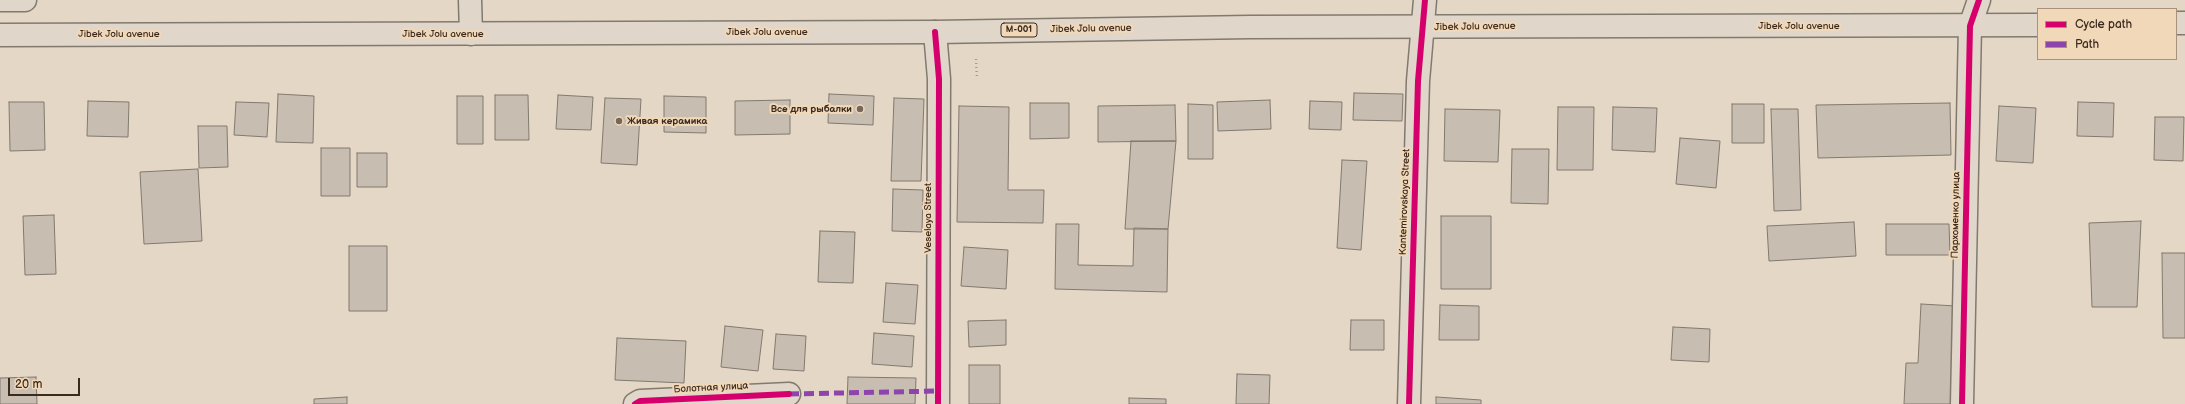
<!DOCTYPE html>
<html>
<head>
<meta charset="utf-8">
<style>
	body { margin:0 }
	#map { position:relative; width:2185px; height:404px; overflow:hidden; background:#e4d7c6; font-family:"Balsamiq Sans",sans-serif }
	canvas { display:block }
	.legend { position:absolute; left:2037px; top:8px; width:140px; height:52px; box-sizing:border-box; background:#f1d8b9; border:1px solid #a8927b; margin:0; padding:5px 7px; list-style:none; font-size:12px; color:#3b2a1e }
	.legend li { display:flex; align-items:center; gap:8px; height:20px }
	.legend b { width:20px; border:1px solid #a8927b }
	.scale { position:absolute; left:8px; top:378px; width:72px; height:18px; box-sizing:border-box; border:2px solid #3b2a1e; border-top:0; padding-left:5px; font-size:12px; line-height:14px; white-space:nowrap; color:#3b2a1e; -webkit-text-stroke:3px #f1d8b9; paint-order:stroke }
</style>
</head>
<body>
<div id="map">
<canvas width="2185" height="404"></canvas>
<ul class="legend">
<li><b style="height:5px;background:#d6006c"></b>Cycle path</li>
<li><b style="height:5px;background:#8e44ad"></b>Path</li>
</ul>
<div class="scale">20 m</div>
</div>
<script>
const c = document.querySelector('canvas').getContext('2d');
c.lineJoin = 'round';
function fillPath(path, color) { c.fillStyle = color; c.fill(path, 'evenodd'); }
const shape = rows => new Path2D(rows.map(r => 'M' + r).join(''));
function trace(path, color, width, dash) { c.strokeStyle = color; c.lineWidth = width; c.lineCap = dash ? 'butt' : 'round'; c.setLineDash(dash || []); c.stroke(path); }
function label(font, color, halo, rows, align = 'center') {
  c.font = font + ' "Balsamiq Sans",sans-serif'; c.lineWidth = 4; c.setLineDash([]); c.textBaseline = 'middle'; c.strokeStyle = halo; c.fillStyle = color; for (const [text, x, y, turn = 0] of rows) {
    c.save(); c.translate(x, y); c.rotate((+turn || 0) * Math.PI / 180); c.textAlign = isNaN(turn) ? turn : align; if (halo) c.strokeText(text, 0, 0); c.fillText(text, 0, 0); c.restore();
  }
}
const building = shape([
	[1354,93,1403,94,1402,121,1353,120,1354,93],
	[278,94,314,96,313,143,276,142,278,94],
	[829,94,874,96,873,125,828,123,829,94],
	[495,95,528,95,529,140,495,140,495,95],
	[558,95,593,97,591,130,556,129,558,95],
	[457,96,483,96,483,144,457,144,457,96],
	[664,96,706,97,706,133,664,132,664,96],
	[605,98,641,99,637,165,601,163,605,98],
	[894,98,924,99,921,181,891,181,894,98],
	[790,100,790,134,735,135,735,101,790,100],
	[1270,100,1271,129,1218,131,1217,102,1270,100],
	[88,101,129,102,128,137,87,136,88,101],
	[1310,101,1342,102,1341,130,1309,129,1310,101],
	[9,102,44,102,45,150,10,151,9,102],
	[236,102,269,103,267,137,234,135,236,102],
	[2078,102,2114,103,2113,137,2077,136,2078,102],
	[1030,103,1069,103,1069,138,1030,139,1030,103],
	[1950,103,1951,155,1818,158,1816,105,1950,103],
	[1188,104,1213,105,1213,159,1188,159,1188,104],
	[1732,104,1764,104,1764,143,1732,143,1732,104],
	[1175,105,1176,141,1098,142,1098,106,1175,105],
	[959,106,1009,107,1008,190,1044,190,1043,223,957,222,959,106],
	[1999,106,2036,108,2033,163,1996,161,1999,106],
	[1558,107,1594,107,1593,170,1557,170,1558,107],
	[1613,107,1657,108,1655,152,1612,150,1613,107],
	[1445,109,1500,110,1498,162,1444,161,1445,109],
	[1771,109,1798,109,1801,210,1774,211,1771,109],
	[2155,117,2184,117,2183,161,2154,160,2155,117],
	[198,126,227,126,228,167,199,168,198,126],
	[1680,138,1720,141,1716,188,1676,184,1680,138],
	[1131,141,1176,141,1168,229,1125,229,1131,141],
	[321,148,350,148,350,196,321,196,321,148],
	[1512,149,1549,149,1548,204,1511,203,1512,149],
	[357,153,387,153,387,187,357,187,357,153],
	[1342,160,1367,161,1361,250,1337,248,1342,160],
	[198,169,202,241,144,244,140,172,198,169],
	[893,189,923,190,922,232,892,231,893,189],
	[54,215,56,274,25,275,23,216,54,215],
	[1441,216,1491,216,1491,289,1441,289,1441,216],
	[2141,221,2137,307,2092,307,2089,223,2141,221],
	[1854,222,1856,256,1769,261,1767,226,1854,222],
	[1056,224,1079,224,1078,265,1133,266,1134,228,1168,229,1167,292,1055,289,1056,224],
	[1886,224,1949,224,1950,255,1886,255,1886,224],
	[820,231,855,232,853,283,818,282,820,231],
	[349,246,387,246,387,311,349,311,349,246],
	[964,247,1008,250,1006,289,961,286,964,247],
	[2162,253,2185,253,2185,338,2163,338,2162,253],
	[886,283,918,285,915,324,883,322,886,283],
	[1921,304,1956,306,1952,404,1904,404,1906,363,1918,363,1921,304],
	[1440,305,1479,306,1479,340,1439,340,1440,305],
	[1006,320,1006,345,969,347,968,321,1006,320],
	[1351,320,1384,320,1384,350,1350,350,1351,320],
	[725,326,763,330,758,371,721,367,725,326],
	[1673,327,1710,329,1709,362,1671,360,1673,327],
	[874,333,914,336,912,367,872,364,874,333],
	[776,334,806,336,804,371,773,369,776,334],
	[617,338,686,341,684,383,615,380,617,338],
	[969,365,1000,365,1000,404,969,404,969,365],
	[1237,374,1270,375,1269,404,1236,404,1237,374],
	[36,377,37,404,0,404,0,378,36,377],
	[848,377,916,378,915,404,847,404,848,377],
	[347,397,347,404,314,404,314,399,347,397],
	[1436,397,1481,400,1481,404,1436,404,1436,397],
	[1129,398,1166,399,1166,404,1129,404,1129,398]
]);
fillPath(building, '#c7bdb0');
trace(building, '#82796f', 1);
const minor = shape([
	[470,0,471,34],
	[935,32,939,79,938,404],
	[635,404,640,401,789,394],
	[1409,404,1418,81,1425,0],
	[1962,404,1970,26,1979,0]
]);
const primary = shape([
	[0,0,25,0],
	[2176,23,2185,23],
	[0,35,935,32,1250,27,2038,25]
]);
trace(minor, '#82796f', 25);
trace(primary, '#82796f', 25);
trace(shape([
	[976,59,977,79]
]), '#a49c93', 2.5, [1, 3]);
trace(minor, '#e0d6ca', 22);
trace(primary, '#e0d6ca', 22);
trace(shape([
	[789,394,938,391]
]), '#8e44ad', 5, [10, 5]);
trace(shape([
	[935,32,939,79,938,404],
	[635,404,640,401,789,394],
	[1409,404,1418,81,1425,0],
	[1962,404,1970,26,1979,0]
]), '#d6006c', 6);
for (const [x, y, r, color] of [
	[860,109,4,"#766759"],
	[619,121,4,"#766759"]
]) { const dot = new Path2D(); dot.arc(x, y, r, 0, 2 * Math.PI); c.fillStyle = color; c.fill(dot); trace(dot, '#f1d8b9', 1.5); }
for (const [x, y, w] of [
	[1019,30,36]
]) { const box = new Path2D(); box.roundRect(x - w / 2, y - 7, w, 14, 3); c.fillStyle = '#f1d8b9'; c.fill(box); trace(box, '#3b2a1e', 1); }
label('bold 9px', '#3b2a1e', null, [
	["М-001",1019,30]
]);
label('10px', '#3b2a1e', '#f1d8b9', [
	["Jibek Jolu avenue",1799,26],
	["Jibek Jolu avenue",1475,27,-1],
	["Jibek Jolu avenue",1091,29,-1],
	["Jibek Jolu avenue",767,32],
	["Jibek Jolu avenue",119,34],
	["Jibek Jolu avenue",443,34],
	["Kantemirovskaya Street",1405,202,-88],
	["Пархоменко улица",1956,215,-89],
	["Veselaya Street",928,218,-90],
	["Болотная улица",711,388,-3]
]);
label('bold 10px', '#3b2a1e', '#f1d8b9', [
	["Все для рыбалки",852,109],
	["Живая керамика",627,121,"left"]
], 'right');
</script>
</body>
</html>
